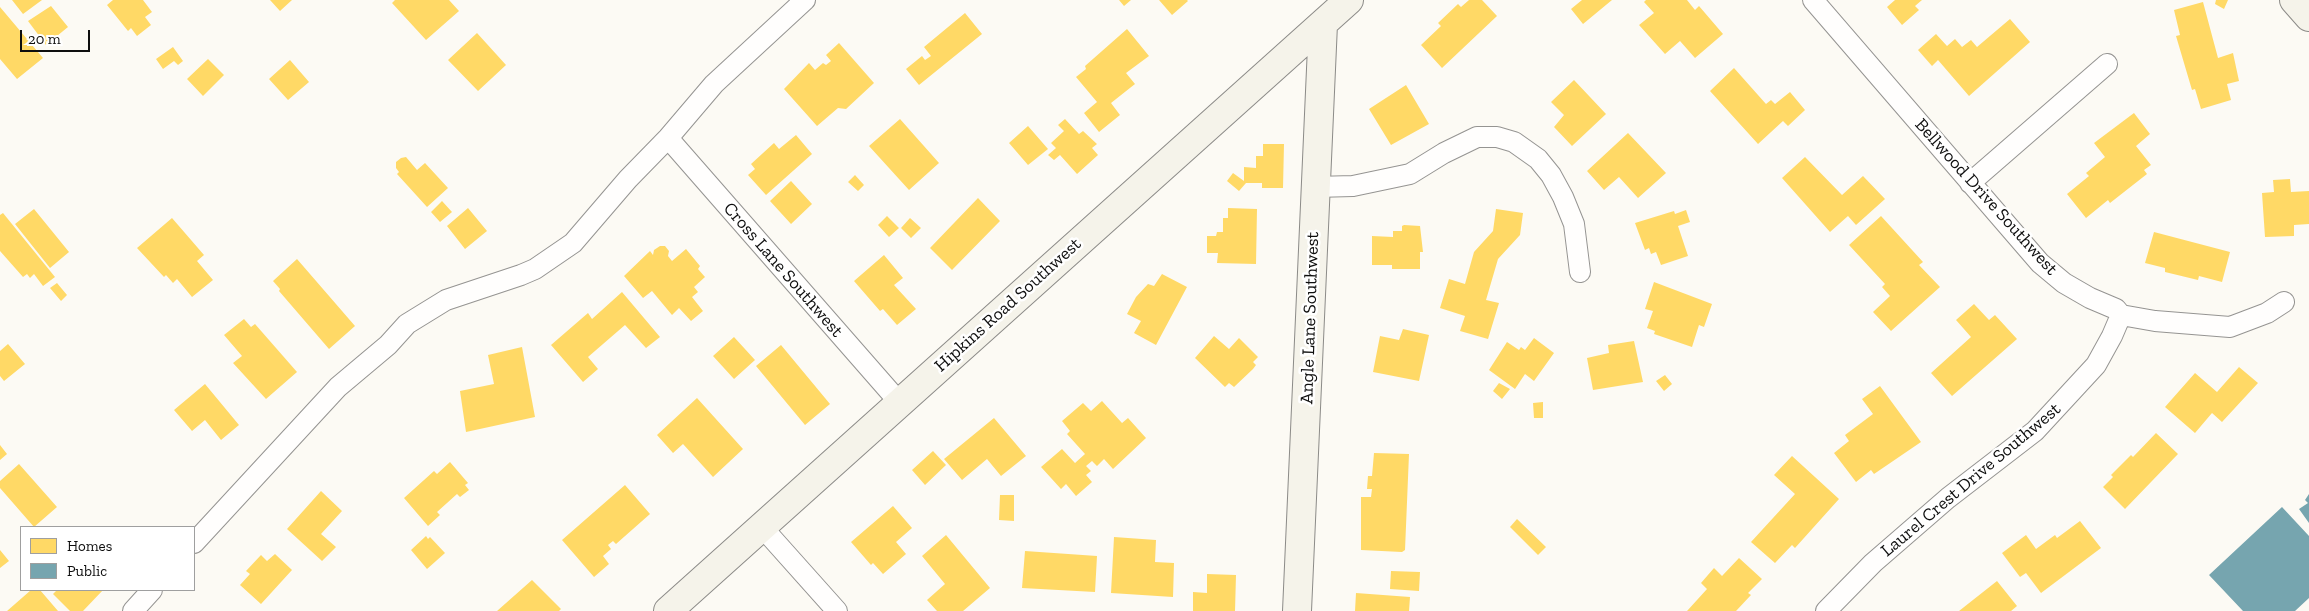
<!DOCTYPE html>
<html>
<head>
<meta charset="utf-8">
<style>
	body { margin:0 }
	#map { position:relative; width:2309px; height:611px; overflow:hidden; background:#fcfaf4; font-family:"Zilla Slab",serif }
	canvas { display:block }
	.legend { position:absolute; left:20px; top:526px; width:175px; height:65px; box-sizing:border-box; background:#fff; border:1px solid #9f9f9f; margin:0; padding:6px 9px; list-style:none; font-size:15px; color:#0e0e0e }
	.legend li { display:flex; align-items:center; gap:10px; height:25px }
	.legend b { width:25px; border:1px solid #9f9f9f }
	.scale { position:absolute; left:20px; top:30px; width:70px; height:22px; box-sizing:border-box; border:2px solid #0e0e0e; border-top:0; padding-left:6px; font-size:15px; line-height:18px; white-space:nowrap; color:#0e0e0e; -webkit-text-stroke:4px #fff; paint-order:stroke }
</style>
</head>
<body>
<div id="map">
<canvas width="2309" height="611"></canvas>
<ul class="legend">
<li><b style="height:14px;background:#ffd966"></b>Homes</li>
<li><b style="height:14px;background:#76a5af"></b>Public</li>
</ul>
<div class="scale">20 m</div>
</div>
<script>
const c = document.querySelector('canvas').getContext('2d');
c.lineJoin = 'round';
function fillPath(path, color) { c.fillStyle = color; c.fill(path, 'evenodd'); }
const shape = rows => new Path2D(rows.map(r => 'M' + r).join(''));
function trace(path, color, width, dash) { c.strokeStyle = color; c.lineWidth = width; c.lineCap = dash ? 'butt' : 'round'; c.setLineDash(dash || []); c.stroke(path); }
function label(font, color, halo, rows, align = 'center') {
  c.font = font + ' "Zilla Slab",serif'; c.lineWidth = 5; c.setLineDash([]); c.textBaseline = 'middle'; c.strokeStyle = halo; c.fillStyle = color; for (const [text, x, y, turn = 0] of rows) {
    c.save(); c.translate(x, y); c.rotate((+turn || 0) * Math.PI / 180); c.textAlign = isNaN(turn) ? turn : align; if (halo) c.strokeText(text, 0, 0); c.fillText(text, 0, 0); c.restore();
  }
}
fillPath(shape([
	[12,0,42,0,23,14],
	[113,0,143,0,152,12,145,17,151,25,137,36,131,28,128,31,107,5],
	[270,0,292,0,280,11],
	[395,0,449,0,459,11,426,40,392,3],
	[1119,0,1131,0,1124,6],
	[1159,0,1187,0,1188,1,1172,15],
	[1469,0,1482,0,1497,16,1442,68,1421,45,1441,26,1438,23,1458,4,1461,7],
	[1582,0,1612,0,1583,24,1571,9],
	[1646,0,1687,0,1695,10,1699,6,1723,34,1695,58,1680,41,1665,54,1639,25,1654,13,1644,2],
	[1895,0,1922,0,1915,6,1919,10,1902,25,1887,7],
	[2216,0,2228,0,2224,9,2215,4],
	[2203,2,2218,58,2233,53,2239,81,2227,84,2231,100,2201,109,2195,89,2192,90,2176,36,2180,35,2174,10],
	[51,6,68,27,46,45,28,21],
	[0,7,43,58,17,79,0,59],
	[965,13,982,34,919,85,906,69,922,56,925,60,931,56,924,47],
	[2010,19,2030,42,1969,96,1938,60,1932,66,1918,50,1936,34,1947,46,1955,39,1962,47,1971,40,1977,47],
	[1127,29,1149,56,1126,73,1135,84,1111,103,1120,115,1099,132,1084,113,1097,102,1076,77,1086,69,1085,66],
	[477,33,506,65,478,91,448,60],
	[839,43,874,83,846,109,838,108,817,126,784,89,809,63,815,70,823,63,826,65,831,61,826,55],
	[173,47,183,61,178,65,174,61,163,69,156,59],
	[208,59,224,75,203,96,187,79],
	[290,60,309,82,288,100,269,79],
	[1734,68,1766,104,1771,100,1775,104,1790,92,1805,110,1788,126,1783,121,1758,144,1710,91],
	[1574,80,1606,114,1572,146,1554,127,1564,115,1551,102],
	[1406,85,1429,124,1391,145,1369,109],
	[2134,113,2150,134,2136,146,2151,165,2144,170,2147,174,2110,203,2108,200,2086,218,2067,194,2089,176,2086,173,2105,157,2094,143],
	[900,119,939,163,909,190,869,146],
	[1065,119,1079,134,1083,131,1097,144,1092,148,1098,155,1077,174,1060,155,1054,160,1048,155,1056,148,1051,143,1064,131,1058,125],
	[1028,126,1048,149,1028,165,1009,143],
	[1628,133,1666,173,1638,198,1619,177,1604,190,1587,171],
	[796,135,812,154,766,195,748,175,755,169,751,164,774,143,779,149],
	[1263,144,1284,144,1283,188,1262,188,1262,183,1246,183,1239,191,1227,181,1233,173,1244,181,1244,167,1256,168,1256,156,1263,156],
	[406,157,417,170,425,163,448,188,427,207,397,174,399,172,396,168,396,162,401,158],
	[1805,157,1842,195,1863,176,1885,199,1856,225,1848,216,1830,232,1782,178],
	[855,175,864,185,858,191,848,182],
	[2290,179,2291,192,2309,191,2309,224,2294,225,2294,236,2265,237,2262,193,2274,192,2273,180],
	[791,181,812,204,791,224,770,201],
	[978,198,1000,221,952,270,930,248],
	[442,201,452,212,440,222,431,212],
	[468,208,487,231,465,249,447,226],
	[1228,208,1257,209,1256,264,1217,263,1218,253,1207,253,1207,236,1216,236,1217,232,1223,232,1223,218,1228,218],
	[34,209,69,252,50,268,15,224],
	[1496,209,1523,213,1520,235,1498,259,1486,300,1499,303,1488,339,1460,331,1465,316,1440,308,1449,279,1465,284,1474,252,1493,231],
	[1686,210,1690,222,1678,226,1688,256,1661,265,1656,252,1651,254,1649,248,1645,250,1635,223,1674,211,1675,214],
	[3,213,55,277,43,286,34,274,30,278,27,274,23,277,0,251,0,215],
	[887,216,899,228,889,237,878,225],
	[1881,216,1923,262,1919,265,1940,287,1891,331,1873,312,1890,296,1882,287,1885,284,1849,245],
	[172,218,204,255,197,261,213,280,192,297,177,279,173,283,166,275,164,277,137,248],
	[910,218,921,228,911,238,901,228],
	[1404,225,1420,226,1423,252,1420,252,1420,269,1392,269,1392,265,1372,265,1372,236,1393,237,1393,231,1402,231,1402,226],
	[2154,232,2230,252,2222,282,2199,276,2198,280,2165,272,2165,268,2145,263],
	[660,246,665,246,669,251,668,256,672,261,686,249,700,266,698,269,705,277,694,287,698,292,692,297,703,311,691,321,679,308,672,315,652,291,643,298,624,276,650,251,653,255,654,250],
	[884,255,903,278,894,285,916,309,897,325,883,309,880,311,854,281],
	[297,259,355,326,329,349,279,291,280,289,273,281],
	[1162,274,1187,287,1156,345,1134,333,1141,321,1127,314,1136,297,1148,284,1154,286],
	[1654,282,1712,304,1704,327,1699,325,1692,347,1654,334,1655,331,1647,328,1653,311,1645,309],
	[57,283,67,295,61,301,50,288],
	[622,292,660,337,646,348,625,325,588,357,598,369,583,382,551,345,588,313,592,319],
	[1974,304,1989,320,1995,315,2017,339,1952,396,1931,373,1971,337,1956,320],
	[244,319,251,327,255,324,297,372,266,399,233,363,242,356,224,335],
	[1403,329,1429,335,1419,381,1373,372,1380,336,1399,340],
	[1214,336,1229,349,1239,338,1258,357,1253,362,1256,365,1253,369,1234,387,1229,383,1225,387,1195,358],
	[734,337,755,360,734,379,713,356],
	[1534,338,1554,353,1534,381,1525,374,1515,389,1489,370,1507,342,1519,350,1521,347,1525,350],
	[1634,341,1643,382,1593,390,1587,358,1609,353,1608,345],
	[8,344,25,364,4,381,0,376,0,351],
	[781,345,830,404,805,425,756,366],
	[522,347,535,417,466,432,460,391,494,384,488,355],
	[2239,367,2258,383,2222,422,2212,413,2195,433,2165,407,2195,373,2217,392],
	[1665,375,1672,384,1664,391,1656,381],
	[1499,383,1510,389,1502,399,1493,391],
	[205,384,239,425,221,440,205,420,192,431,174,410],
	[1880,386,1921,442,1874,474,1871,470,1856,482,1834,453,1849,441,1845,435,1873,414,1862,399],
	[697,398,743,449,713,477,683,444,673,453,657,435],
	[1102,401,1122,423,1128,418,1146,438,1113,469,1104,459,1097,466,1092,461,1086,466,1091,471,1086,475,1092,482,1076,496,1066,484,1061,489,1041,467,1062,449,1075,463,1085,454,1067,434,1070,431,1062,421,1083,403,1091,411],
	[1543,402,1543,418,1534,418,1533,403],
	[994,418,1026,456,1001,476,987,459,962,480,944,459],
	[2156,433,2178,454,2125,509,2103,487,2113,477,2111,475,2131,455,2133,457],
	[0,445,7,454,0,460],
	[933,451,946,465,925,485,912,470],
	[1374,453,1409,454,1405,550,1402,552,1361,550,1361,497,1371,497,1372,489,1367,489,1368,476,1372,476],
	[1792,456,1839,499,1795,548,1792,545,1775,563,1751,542,1795,494,1774,475],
	[450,462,468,483,465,485,469,490,460,497,457,494,437,512,440,515,428,526,404,498,434,471,437,474],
	[19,464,57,507,34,527,0,488,0,481],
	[625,485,650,514,616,544,613,541,608,545,611,549,603,556,609,564,594,577,562,540],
	[321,491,342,511,321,534,336,547,322,561,287,529],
	[1000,495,1014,495,1014,521,999,520],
	[893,506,912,528,896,542,906,554,883,574,873,563,871,565,851,542],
	[1517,519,1546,547,1538,555,1510,527],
	[2080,521,2101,548,2041,593,2026,573,2020,577,2002,553,2026,535,2036,549,2055,535,2057,538],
	[946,535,990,588,963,611,937,611,927,600,945,584,922,556],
	[426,536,428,539,430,537,445,553,427,569,411,550],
	[1114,537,1156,540,1155,562,1174,563,1173,597,1111,593],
	[0,550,9,561,0,568],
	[1025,551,1097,556,1095,592,1022,588],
	[275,554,292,570,261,604,240,585,250,574,246,571,261,555,267,561],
	[1739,558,1762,579,1748,593,1751,595,1736,611,1687,611,1707,589,1701,583,1714,568,1722,576],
	[1391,571,1420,572,1419,591,1390,589],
	[1207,574,1236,575,1235,611,1193,611,1193,592,1207,593],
	[532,580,561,609,559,611,497,611],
	[1997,581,2017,606,2011,611,1959,611],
	[31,590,40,590,58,611,7,611],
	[57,590,103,590,83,611,70,611,53,594],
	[1356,593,1410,597,1409,611,1355,611]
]), '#ffd966');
fillPath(shape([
	[2309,494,2309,523,2299,509,2308,503,2305,500],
	[2282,507,2309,536,2309,598,2295,611,2243,611,2209,575]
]), '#76a5af');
const street = shape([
	[1813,0,2040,263,2064,283,2090,298,2116,309,2121,315,2155,321,2230,327,2267,313,2284,302],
	[668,138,899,402],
	[1970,183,2107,64],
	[1315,187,1353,186,1410,174,1444,153,1477,137,1497,137,1514,142,1538,159,1551,175,1563,197,1574,224,1580,272],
	[762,527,837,611],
	[194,543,338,387,388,345,407,324,446,300,521,275,535,269,573,243,628,179,668,138,714,84,805,0],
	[133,611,152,590],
	[1826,611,1873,563,1948,498,2035,431,2096,365,2112,336,2121,315]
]);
const secondary = shape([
	[2294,0,2309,17],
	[668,611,1349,0],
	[1297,611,1323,24]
]);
trace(street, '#959492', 22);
trace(secondary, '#8c8b88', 30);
trace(street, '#fffefd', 20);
trace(secondary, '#f5f3ea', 28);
label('18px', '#0e0e0e', '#fff', [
	["Bellwood Drive Southwest",1986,197,48],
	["Cross Lane Southwest",783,270,49],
	["Hipkins Road Southwest",1008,305,-42],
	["Angle Lane Southwest",1310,318,-88],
	["Laurel Crest Drive Southwest",1971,480,-40]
]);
</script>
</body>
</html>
